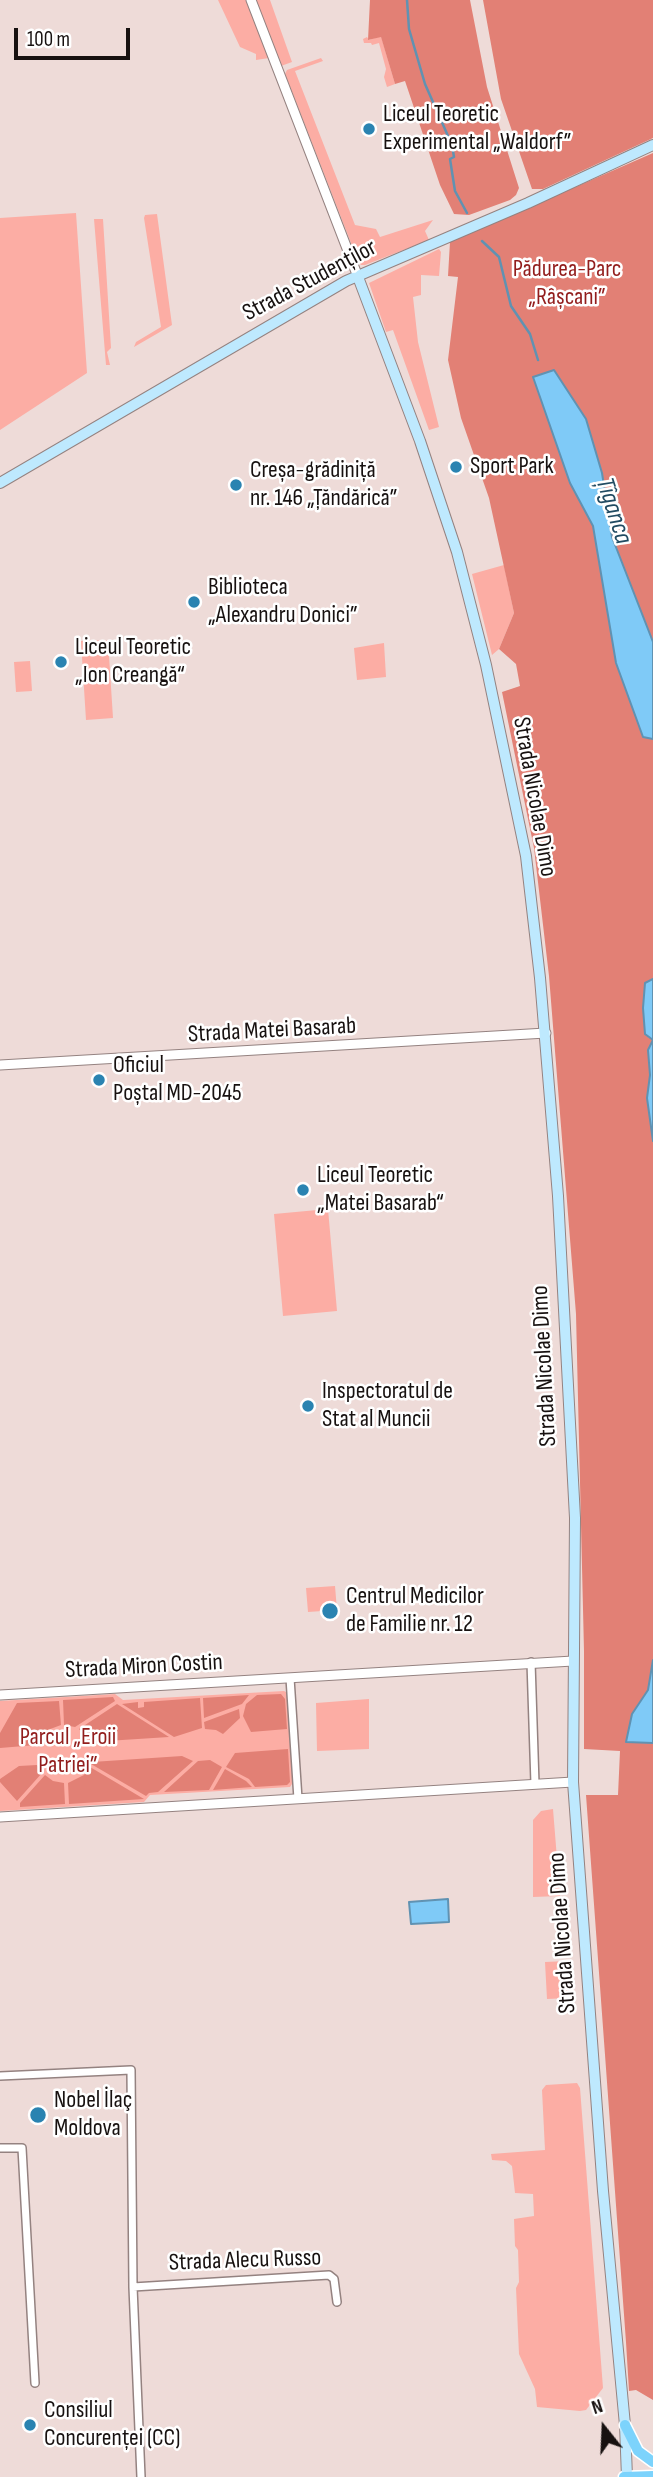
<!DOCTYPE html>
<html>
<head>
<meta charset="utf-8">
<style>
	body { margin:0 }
	#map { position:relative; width:653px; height:2477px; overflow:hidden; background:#eedbd8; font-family:"Sofia Sans Condensed",sans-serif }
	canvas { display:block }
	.north { position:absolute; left:569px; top:2393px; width:70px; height:70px; -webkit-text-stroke:5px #fff; paint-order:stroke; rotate:342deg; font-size:19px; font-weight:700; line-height:28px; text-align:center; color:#171110 }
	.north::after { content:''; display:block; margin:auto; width:24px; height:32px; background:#171110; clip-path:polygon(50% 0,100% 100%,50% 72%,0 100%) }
	.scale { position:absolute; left:14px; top:28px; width:116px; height:32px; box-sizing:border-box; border:4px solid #171110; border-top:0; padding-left:9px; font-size:21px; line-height:24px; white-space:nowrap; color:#171110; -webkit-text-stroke:5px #fff; paint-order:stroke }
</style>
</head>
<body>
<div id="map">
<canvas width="653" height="2477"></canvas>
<div class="north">N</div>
<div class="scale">100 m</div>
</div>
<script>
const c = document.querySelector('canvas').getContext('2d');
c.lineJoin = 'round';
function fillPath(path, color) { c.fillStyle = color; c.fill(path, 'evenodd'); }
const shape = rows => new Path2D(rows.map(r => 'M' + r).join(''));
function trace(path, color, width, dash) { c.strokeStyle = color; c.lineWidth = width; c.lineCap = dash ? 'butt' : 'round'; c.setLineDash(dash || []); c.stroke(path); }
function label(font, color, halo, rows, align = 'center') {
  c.font = font + ' "Sofia Sans Condensed",sans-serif'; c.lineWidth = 5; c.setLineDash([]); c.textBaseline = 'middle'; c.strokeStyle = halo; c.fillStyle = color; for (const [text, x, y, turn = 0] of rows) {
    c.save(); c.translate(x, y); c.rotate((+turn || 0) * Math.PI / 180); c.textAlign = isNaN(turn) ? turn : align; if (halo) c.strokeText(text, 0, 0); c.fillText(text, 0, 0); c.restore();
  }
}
fillPath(shape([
	[218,0,247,0,269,58,256,60,256,54,240,47],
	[254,0,270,0,292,62,281,66],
	[381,36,395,84,387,87,384,77,386,69,379,43,372,45,371,43,364,43,363,39,367,37,369,40],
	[321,58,323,61,295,71,355,225,376,229,380,237,433,220,425,231,429,240,365,265,361,265,358,261,285,74,287,70],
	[76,213,87,373,0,430,0,218],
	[157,214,172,325,134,347,136,342,161,327,144,218,145,215],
	[94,219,103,219,111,348,107,352,110,365,106,365],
	[439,249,441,252,439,276,421,275,421,295,413,297,418,342,439,427,429,430,393,330,386,332,369,283],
	[504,565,514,613,499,649,492,655,472,574],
	[108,640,113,718,86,720,81,641],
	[384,643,386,677,357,680,354,648],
	[30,661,32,691,16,692,14,662],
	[328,1209,337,1311,283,1316,274,1214],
	[335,1586,337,1610,308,1612,306,1588],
	[284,1691,288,1693,294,1781,290,1787,150,1795,144,1802,0,1811,0,1701,115,1694,123,1700],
	[369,1699,369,1749,317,1751,316,1703],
	[553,1809,560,1896,533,1897,533,1820,541,1811],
	[567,1961,569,1998,547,1999,545,1962],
	[577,2083,580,2088,603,2388,586,2410,580,2411,537,2407,535,2389,519,2354,516,2288,519,2282,518,2250,515,2246,514,2219,534,2216,533,2194,515,2193,512,2166,506,2161,492,2160,491,2154,545,2150,542,2090,546,2085]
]), '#fcada4');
fillPath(shape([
	[370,0,470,0,487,87,519,188,516,195,510,200,469,215,454,214,440,185,405,81,395,84,381,37,368,40],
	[483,0,653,0,653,138,543,189,532,189,501,99],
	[653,153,653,641,612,537,602,473,570,483,593,526,616,663,643,736,653,739,653,979,645,983,648,1037,653,1039,648,1050,650,1075,647,1098,653,1141,653,1660,648,1691,632,1714,626,1741,653,1743,653,2400,636,2390,629,2391,626,2342,586,1795,618,1795,620,1751,584,1749,584,1651,576,1314,549,976,534,848,502,692,520,686,516,664,499,649,514,613,489,498,461,418,448,360,458,277,448,276,450,242],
	[281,1694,285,1699,287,1729,251,1732,243,1716,246,1704,257,1695],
	[249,1695,242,1704,204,1718,203,1698],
	[113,1697,115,1701,75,1727,64,1725,63,1700],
	[200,1698,202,1728,174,1737,122,1704,138,1702,138,1708,144,1707,144,1702],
	[59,1701,61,1725,45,1731,36,1745,0,1748,0,1733,17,1703],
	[117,1704,169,1737,91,1742,79,1729],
	[239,1709,240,1718,223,1734,216,1730,205,1729,204,1722],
	[288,1749,290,1782,287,1785,255,1787,249,1779,226,1767,235,1753],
	[182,1756,193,1761,158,1792,149,1793,146,1796,91,1764,92,1762],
	[210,1760,222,1767,209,1790,164,1792,198,1761],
	[37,1765,42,1773,17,1801,0,1782,0,1779,19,1766],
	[90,1767,144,1799,69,1804,68,1783,84,1775],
	[225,1769,246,1781,252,1787,213,1790],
	[45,1775,53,1781,64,1783,65,1804,20,1807,20,1803]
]), '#e28075');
const water = shape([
	[554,370,586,419,602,473,612,537,653,642,653,739,643,737,616,663,593,526,570,483,533,377,554,370],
	[653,979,653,1141,647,1098,650,1075,648,1050,653,1040,645,1034,643,1008,645,983,653,979],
	[653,1660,653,1743,626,1742,632,1714,648,1690,653,1660],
	[448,1899,449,1922,411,1924,409,1902,448,1899]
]);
fillPath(water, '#7fcaf7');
trace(water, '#6092b2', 2);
trace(shape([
	[407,0,409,29,425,84,452,145,454,157,450,159,455,191,467,213],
	[482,241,499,257,511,306,530,334,538,360]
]), '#6092b2', 2.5);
const minor = shape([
	[531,1662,535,1784],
	[290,1678,298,1799],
	[0,2076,131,2070,133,2287,141,2477],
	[0,2148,22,2148,35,2383],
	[133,2287,329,2275,334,2279,337,2302]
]);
const tertiary = shape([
	[251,0,358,277],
	[0,1065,546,1033],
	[0,1695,573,1661],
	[0,1817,573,1782]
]);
const secondary = shape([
	[358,277,420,441,457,552,486,665,526,856,540,978,558,1196,575,1518,573,1782,603,2191,625,2425,627,2477],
	[0,483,346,281,528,203,653,145]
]);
const primary = shape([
	[625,2425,638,2451,653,2462],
	[624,2477,653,2476]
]);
trace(minor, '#948280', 10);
trace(tertiary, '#948280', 11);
trace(secondary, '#948280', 12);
trace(primary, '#fff', 13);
trace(minor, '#fff', 7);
trace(tertiary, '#fff', 9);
trace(secondary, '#bee9fe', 10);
trace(primary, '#7cd3fc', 10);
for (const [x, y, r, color] of [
	[369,129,7,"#2a83b1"],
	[456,467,7,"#2a83b1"],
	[236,485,7,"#2a83b1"],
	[194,602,7,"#2a83b1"],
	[61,662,7,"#2a83b1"],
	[99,1080,7,"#2a83b1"],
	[303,1190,7,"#2a83b1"],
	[308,1406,7,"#2a83b1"],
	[330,1611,9,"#2a83b1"],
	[38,2115,9,"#2a83b1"],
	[30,2425,7,"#2a83b1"]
]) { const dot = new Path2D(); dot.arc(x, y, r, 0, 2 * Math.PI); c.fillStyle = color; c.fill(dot); trace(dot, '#fff', 2.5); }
label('24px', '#171110', '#fff', [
	["Liceul Teoretic",383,115],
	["Experimental „Waldorf”",383,143],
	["Sport Park",470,467],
	["Creșa-grădiniță",250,471],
	["nr. 146 „Țăndărică”",250,499],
	["Biblioteca",208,588],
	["„Alexandru Donici”",208,616],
	["Liceul Teoretic",75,648],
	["„Ion Creangă“",75,676],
	["Oficiul",113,1066],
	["Poștal MD-2045",113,1094],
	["Liceul Teoretic",317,1176],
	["„Matei Basarab“",317,1204],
	["Inspectoratul de",322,1392],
	["Stat al Muncii",322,1420],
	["Centrul Medicilor",346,1597],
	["de Familie nr. 12",346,1625],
	["Nobel İlaç",54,2101],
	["Moldova",54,2129],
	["Consiliul",44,2411],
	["Concurenței (СС)",44,2439]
], 'left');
label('24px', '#921d1c', '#fff', [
	["Pădurea-Parc",567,270],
	["„Râșcani”",567,298],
	["Parcul „Eroii",68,1738],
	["Patriei”",68,1766]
]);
label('24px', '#171110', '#fff', [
	["Strada Studenților",310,281,-28],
	["Strada Nicolae Dimo",534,797,80],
	["Strada Matei Basarab",272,1031,-3],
	["Strada Nicolae Dimo",545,1366,-93],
	["Strada Miron Costin",144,1667,-3],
	["Strada Nicolae Dimo",563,1933,-94],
	["Strada Alecu Russo",245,2261,-2]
]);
label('italic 26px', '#214b62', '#fff', [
	["Țîganca",613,511,72]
]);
</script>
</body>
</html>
